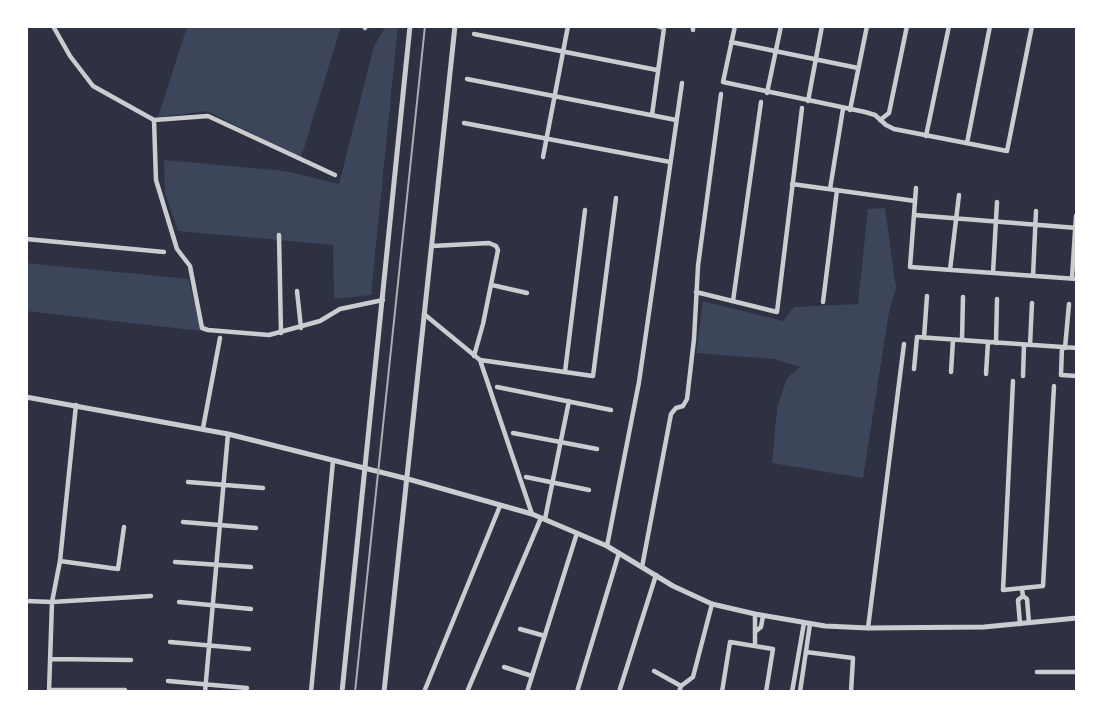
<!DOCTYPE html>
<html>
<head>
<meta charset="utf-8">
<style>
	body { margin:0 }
	#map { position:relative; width:1103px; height:718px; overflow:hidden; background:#2d3142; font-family:Rubik,sans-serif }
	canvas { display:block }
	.frame { position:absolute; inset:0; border:28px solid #fff; pointer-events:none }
</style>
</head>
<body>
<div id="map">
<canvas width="1103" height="718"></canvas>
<div class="frame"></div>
</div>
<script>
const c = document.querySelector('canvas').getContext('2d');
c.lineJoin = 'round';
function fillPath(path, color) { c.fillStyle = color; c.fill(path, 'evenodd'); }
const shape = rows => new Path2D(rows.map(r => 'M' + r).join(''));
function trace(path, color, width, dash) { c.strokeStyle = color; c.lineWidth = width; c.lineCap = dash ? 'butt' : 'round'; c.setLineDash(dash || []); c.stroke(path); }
fillPath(shape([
	[190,26,341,26,301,158,207,111,158,117,187,27],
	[386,26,398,26,371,295,334,299,333,245,178,231,165,193,164,160,285,171,339,184,374,46],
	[885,208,896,288,889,312,863,478,772,463,777,408,787,378,800,367,774,359,696,353,703,301,783,321,794,307,858,304,868,209],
	[26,263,189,279,201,331,26,311]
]), '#3c4559');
trace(shape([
	[53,26,70,56,93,86,154,120,156,180,177,249,190,266,202,328,208,330,269,335,320,321,340,309,383,300],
	[735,26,723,82,865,112,875,115,886,125,894,129,1007,151,1032,26],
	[365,28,366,26],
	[693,30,693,26],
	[474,34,657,70],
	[731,42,858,68],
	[467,79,676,120],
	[767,93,781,26],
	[808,101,822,26],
	[850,110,867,26],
	[652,115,664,28,657,26],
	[154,120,208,116,335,175],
	[880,120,889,113,907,26],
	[464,123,670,162],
	[926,136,949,26],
	[967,143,990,26],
	[543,157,568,26],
	[792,184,915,201],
	[916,188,910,267,1077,279],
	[830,189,843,109],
	[914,215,1077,228],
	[279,235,281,333],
	[26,239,164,252],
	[432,246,489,243,496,246,498,250,483,324,474,356],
	[950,270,959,195],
	[993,273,997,202],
	[1033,276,1036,211],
	[1072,278,1076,216],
	[492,285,527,293],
	[297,291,301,328],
	[696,292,777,312,802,108],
	[733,301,761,102],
	[823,302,837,190],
	[424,314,480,360,532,514],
	[924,338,927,296],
	[962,340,963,297],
	[996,343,997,299],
	[1030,345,1032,303],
	[1062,347,1061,375,1077,376],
	[1065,348,1069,304],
	[480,360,593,376,616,198],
	[914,369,917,337,1077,348],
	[565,372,585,210],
	[951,372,953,340],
	[986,374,988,342],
	[1023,376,1024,345],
	[1013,381,1003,590,1043,586,1054,386],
	[497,387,611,410],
	[203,428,220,338],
	[513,433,597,449],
	[526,477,589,490],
	[188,482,263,488],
	[545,519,569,401],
	[183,522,256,528],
	[607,546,639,382,682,83],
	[60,561,118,569,124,527],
	[175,562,251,567],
	[642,567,671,414,676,408,683,406,687,399,694,339,698,266,721,94],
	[1022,589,1023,596,1027,599,1029,623],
	[26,601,52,602,151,596],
	[179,602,251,609],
	[1020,624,1018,600,1023,596],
	[868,628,904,344],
	[520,629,545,636],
	[756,631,761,627,763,616],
	[170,642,249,649],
	[755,646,755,614],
	[806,652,853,658,851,692],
	[50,659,131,660],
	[504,667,532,676],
	[654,671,681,686],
	[1037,672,1077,672],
	[168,681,247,688],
	[49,690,125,690],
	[49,692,52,602,60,561,76,405],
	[205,692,228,434],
	[311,692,333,461],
	[424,692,500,506],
	[467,692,541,518],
	[527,692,577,533],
	[577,692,619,553],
	[619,692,656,575],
	[679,692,681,686,693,677,712,604],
	[722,692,730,642,773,649,766,692],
	[792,692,804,623],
	[800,692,810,624]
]), '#caccd0', 4.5);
trace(shape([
	[26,397,228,434,408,479,532,514,607,546,673,586,712,604,755,614,825,626,868,628,984,627,1077,618],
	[342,692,410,26],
	[384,692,455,26]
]), '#caccd0', 5);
trace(shape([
	[355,692,425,26]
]), '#abadb3', 2);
</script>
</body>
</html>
